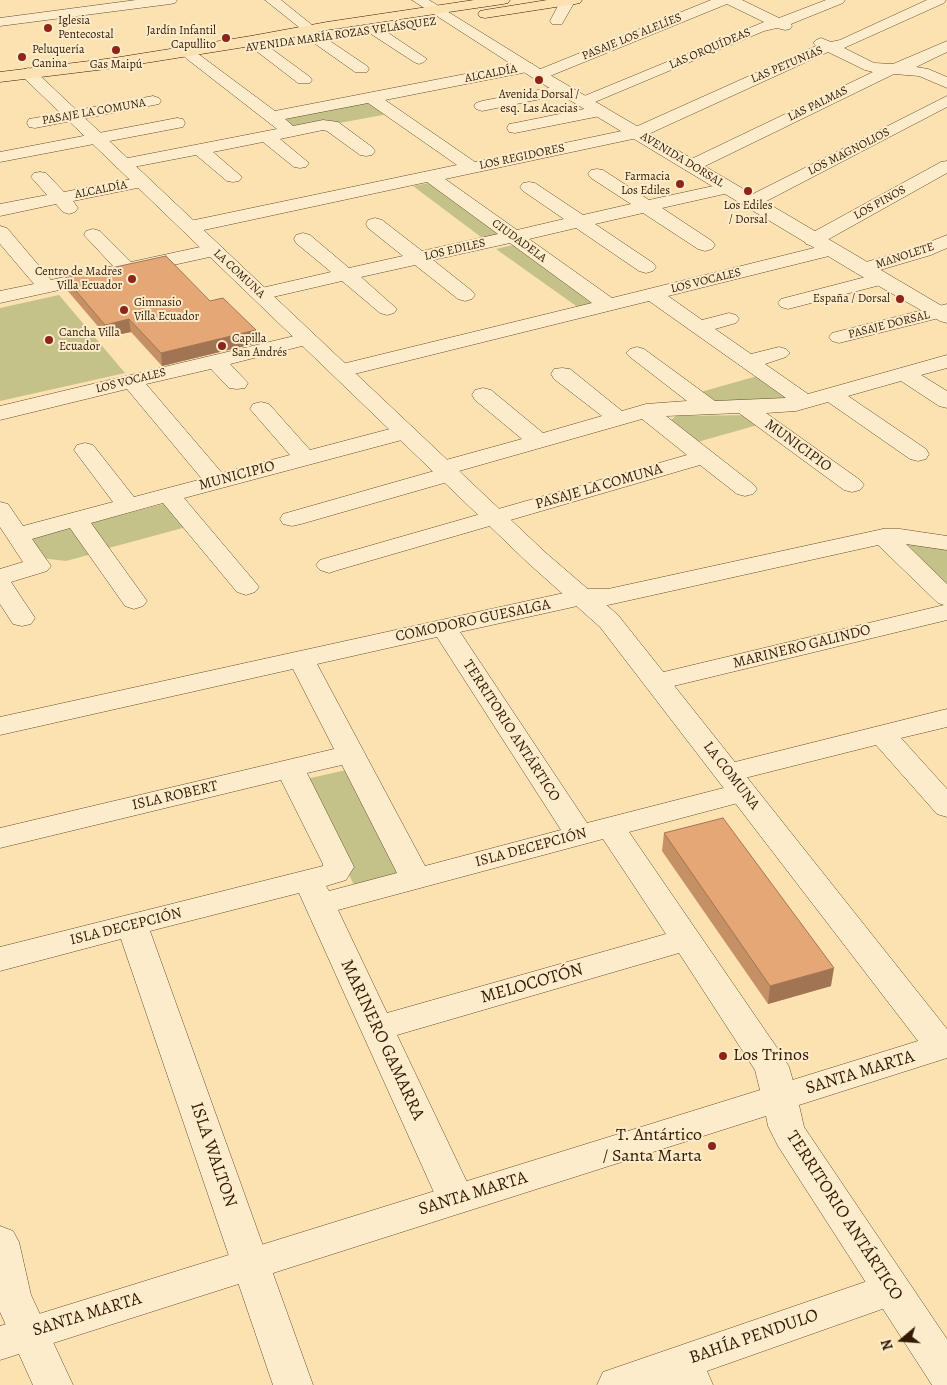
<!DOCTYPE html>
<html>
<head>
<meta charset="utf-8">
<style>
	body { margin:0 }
	#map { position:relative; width:947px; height:1385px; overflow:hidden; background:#fce2b1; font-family:Alegreya,serif }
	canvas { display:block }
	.north { position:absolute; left:877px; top:1315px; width:50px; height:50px; -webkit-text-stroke:4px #fdeccc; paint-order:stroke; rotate:252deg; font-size:14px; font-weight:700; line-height:20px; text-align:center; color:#331901 }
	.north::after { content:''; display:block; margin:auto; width:18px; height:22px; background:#331901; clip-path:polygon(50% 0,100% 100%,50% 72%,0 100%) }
</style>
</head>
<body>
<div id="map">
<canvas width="947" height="1385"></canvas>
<div class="north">N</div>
</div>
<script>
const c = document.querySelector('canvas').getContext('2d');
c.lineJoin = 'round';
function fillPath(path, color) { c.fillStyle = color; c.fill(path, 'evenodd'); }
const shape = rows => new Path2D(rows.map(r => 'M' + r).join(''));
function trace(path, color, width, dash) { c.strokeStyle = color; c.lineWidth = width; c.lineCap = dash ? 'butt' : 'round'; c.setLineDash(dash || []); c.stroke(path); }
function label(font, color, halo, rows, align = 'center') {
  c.font = font + ' Alegreya,serif'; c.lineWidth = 4; c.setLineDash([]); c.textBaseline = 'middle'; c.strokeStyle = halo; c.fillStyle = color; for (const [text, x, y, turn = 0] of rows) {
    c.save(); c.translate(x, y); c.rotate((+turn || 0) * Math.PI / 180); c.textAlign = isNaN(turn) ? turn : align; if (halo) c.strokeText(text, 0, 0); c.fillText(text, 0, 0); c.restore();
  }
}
fillPath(shape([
	[370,102,388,114,334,124,291,126,278,119],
	[434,182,506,235,485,240,413,186],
	[517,244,600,303,579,308,496,249],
	[59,295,125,373,0,401,0,308],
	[761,375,793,397,787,401,710,403,697,393],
	[750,415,761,424,694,443,668,422,676,416],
	[171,502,190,526,105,549,87,524],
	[73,527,92,554,66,561,41,558,28,539],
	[895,542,947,547,947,593],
	[346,770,401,876,355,887,302,780]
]), '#c4c288');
const minor = shape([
	[136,0,177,0,175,3,170,4,0,26,0,18,136,0],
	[561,0,575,1,562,24,552,24,550,21,561,0],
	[711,0,742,0,779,18,826,0,845,0,843,3,791,24,792,26,790,29,785,30,777,28,764,31,583,107,577,105,575,102,577,99,764,22,727,4,545,78,539,80,533,78,531,75,533,72,711,0],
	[927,0,946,0,944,3,844,48,874,63,893,64,947,41,947,52,916,67,928,69,947,77,947,88,919,76,894,74,697,170,691,171,685,170,682,166,685,162,873,72,865,70,828,52,642,137,445,179,517,230,564,219,523,191,520,187,523,183,529,182,535,183,583,215,631,204,591,178,588,174,591,170,597,169,603,170,649,200,727,183,733,184,736,188,733,192,662,208,712,241,715,245,712,249,705,251,698,249,643,213,595,224,653,263,656,267,653,271,646,273,639,271,576,228,529,239,612,298,830,244,837,246,840,250,837,254,668,296,702,320,729,313,736,315,739,319,736,323,715,329,751,354,779,347,786,349,790,353,786,357,765,364,808,394,947,355,947,368,921,375,947,391,947,408,939,406,901,381,848,396,926,449,929,454,926,459,918,461,910,459,828,402,796,411,766,413,860,480,864,485,860,490,852,492,844,490,739,413,666,416,753,484,757,489,753,494,745,496,737,494,700,465,338,570,329,573,320,570,316,565,320,560,687,455,642,419,459,471,462,474,458,479,301,524,292,526,283,524,280,519,283,514,434,471,431,468,435,463,522,439,475,400,472,395,475,390,483,388,491,390,543,433,602,416,554,379,551,374,554,369,562,368,570,369,622,411,646,404,687,401,630,357,626,353,630,349,637,347,644,349,715,401,786,398,649,301,342,377,334,376,331,371,334,366,592,303,510,243,433,260,472,291,475,295,472,299,465,301,458,299,415,265,361,277,397,309,394,313,387,315,380,313,342,281,260,300,253,298,250,294,253,290,331,272,296,243,294,239,296,235,303,233,310,235,349,268,403,256,368,228,366,224,368,220,375,218,382,220,422,251,498,234,427,182,190,233,183,231,181,227,183,223,190,221,457,165,368,103,285,119,293,126,323,120,338,122,372,147,375,151,372,155,366,156,360,155,327,131,323,130,280,139,309,163,306,167,300,168,294,167,263,142,213,152,242,177,239,181,233,182,227,181,196,155,123,169,117,168,114,164,117,160,123,159,277,129,187,59,184,56,187,53,197,53,275,111,527,62,533,64,535,67,533,70,527,72,385,100,475,162,631,129,816,46,813,43,816,40,821,38,831,42,840,40,927,0],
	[376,26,381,28,427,59,424,62,419,64,414,62,371,34,368,31,371,28,376,26],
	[319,35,324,37,367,66,369,69,367,72,355,72,314,43,311,40,314,37,319,35],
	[260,42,265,44,310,77,312,80,310,83,298,83,255,50,252,47,255,44,260,42],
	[564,85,570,87,572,90,570,93,482,111,476,109,474,106,476,103,482,101,564,85],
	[153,96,159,98,161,101,159,104,35,128,29,127,27,123,29,119,35,118,153,96],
	[947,96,947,107,757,206,751,207,745,206,742,202,745,198,947,96],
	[599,106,605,107,607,111,605,115,515,133,509,132,507,128,509,124,515,123,599,106],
	[177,118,183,119,185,123,183,127,0,162,0,152,177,118],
	[947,161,947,173,820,244,813,246,806,244,804,240,806,236,941,162,947,161],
	[40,172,46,173,64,192,142,177,148,178,151,182,148,186,142,187,73,201,78,208,75,212,69,214,63,212,56,204,0,216,0,204,47,195,31,177,34,173,40,172],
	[0,226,7,228,51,280,113,266,84,235,86,231,93,229,100,231,131,262,214,244,221,246,224,250,221,254,214,256,0,303,0,291,34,284,0,244,0,226],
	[947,235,947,248,931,255,863,275,856,273,853,269,856,265,917,247,947,235],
	[881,273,888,275,891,279,888,283,788,309,781,307,778,303,781,299,881,273],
	[947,304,947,316,839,343,832,341,829,337,832,333,947,304],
	[307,333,314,335,317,339,314,343,230,364,248,383,245,388,237,389,229,388,211,369,146,384,222,473,290,455,250,409,253,404,261,402,269,404,310,450,405,425,413,427,416,432,413,437,184,498,255,582,259,587,255,592,246,595,237,592,163,503,91,523,147,601,143,606,134,609,125,606,70,528,32,539,51,566,47,571,11,582,35,618,31,624,22,626,13,624,0,604,0,569,23,562,0,527,0,502,8,504,23,526,113,502,74,450,77,445,85,443,93,445,134,497,202,479,127,389,0,420,0,406,307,333],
	[883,529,900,529,947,536,947,550,906,544,947,584,947,620,657,690,647,688,643,682,647,676,944,605,938,603,878,545,608,605,582,605,460,632,587,823,743,783,753,785,758,792,753,799,629,832,784,1058,789,1067,798,1098,792,1108,780,1112,768,1108,762,1098,755,1070,679,953,397,1035,475,1199,469,1210,456,1214,443,1210,437,1199,299,893,150,931,313,1385,273,1385,121,939,0,971,0,947,323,866,323,864,281,780,0,848,0,828,334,749,293,669,0,735,0,717,582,589,608,589,883,529],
	[437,637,561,830,425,866,317,664,437,637],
	[342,765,397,873,329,891,326,886,346,880,354,867,307,773,342,765],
	[603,839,666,934,387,1013,338,910,603,839],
	[947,709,947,727,901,738,947,789,947,817,937,814,876,745,729,782,719,780,714,773,719,766,947,709],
	[0,1226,13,1231,19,1242,31,1295,73,1385,33,1385,0,1312,0,1226],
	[891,1273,905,1277,910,1289,905,1301,707,1371,713,1385,597,1385,603,1372,891,1273]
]);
const tertiary = shape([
	[265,0,281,0,317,29,315,32,310,33,305,32,265,0],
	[412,0,429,0,545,72,947,309,947,323,940,321,856,273,533,78,412,0],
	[28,68,34,70,546,553,618,615,947,1029,947,1058,799,1105,804,1127,947,1339,947,1385,932,1385,778,1146,768,1126,766,1116,0,1360,0,1326,918,1041,600,627,528,563,22,76,20,73,22,70,28,68]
]);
const primary = shape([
	[474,0,510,0,508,3,503,4,327,30,251,46,114,68,0,82,0,72,114,58,251,36,327,22,474,0],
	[547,0,582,0,580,3,575,4,485,18,480,17,478,14,480,11,485,10,547,0]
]);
trace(minor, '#654b2d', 1);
trace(tertiary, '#654b2d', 1);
trace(primary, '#331901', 1);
fillPath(minor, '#fdeccc');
fillPath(tertiary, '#fdeccc');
fillPath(primary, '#fce2b1');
fillPath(shape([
	[65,278,210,301,256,330,257,343,162,366,131,332,107,337,67,290],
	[664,833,831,986,768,1004,662,851]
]), '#c69065');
fillPath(shape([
	[129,319,131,332,107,337,105,325],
	[256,330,257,343,162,366,161,353],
	[834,968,831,986,768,1004,770,986]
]), '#a17553');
const building = shape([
	[166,256,210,301,223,298,256,330,161,353,129,319,105,325,65,278,166,256],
	[723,818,834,968,770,986,664,833,723,818]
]);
fillPath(building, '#e6a776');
trace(building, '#a17553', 1);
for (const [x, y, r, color] of [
	[48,28,5,"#8f2418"],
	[226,38,5,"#8f2418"],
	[116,50,5,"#8f2418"],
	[22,57,5,"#8f2418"],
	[539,80,5,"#8f2418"],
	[680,184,5,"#8f2418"],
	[748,191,5,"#8f2418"],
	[132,279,5,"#8f2418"],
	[900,299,5,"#8f2418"],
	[124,310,5,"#8f2418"],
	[49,340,5,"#8f2418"],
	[222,346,5,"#8f2418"],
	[723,1056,5,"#8f2418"],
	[712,1146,5,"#8f2418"]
]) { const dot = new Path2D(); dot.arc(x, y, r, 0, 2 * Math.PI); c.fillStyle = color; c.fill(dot); trace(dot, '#fdeccc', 2); }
label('12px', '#331901', '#fdeccc', [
	["Iglesia",58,21],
	["Pentecostal",58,35],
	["Jardín Infantil",216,31,"right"],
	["Capullito",216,45,"right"],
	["Peluquería",32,50],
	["Canina",32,64],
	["Gas Maipú",116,65,"center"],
	["Avenida Dorsal /",539,95,"center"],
	["esq. Las Acacias",539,109,"center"],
	["Farmacia",670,177,"right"],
	["Los Ediles",670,191,"right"],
	["Los Ediles",748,206,"center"],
	["/ Dorsal",748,220,"center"],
	["Centro de Madres",122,272,"right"],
	["Villa Ecuador",122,286,"right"],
	["España / Dorsal",890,299,"right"],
	["Gimnasio",134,303],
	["Villa Ecuador",134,317],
	["Cancha Villa",59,333],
	["Ecuador",59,347],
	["Capilla",232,339],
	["San Andrés",232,353]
], 'left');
label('12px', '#331901', '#fdeccc', [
	["AVENIDA MARÍA ROZAS VELÁSQUEZ",341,35,-8],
	["PASAJE LOS ALELÍES",632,37,-22],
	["LAS ORQUÍDEAS",710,49,-23],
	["LAS PETUNIAS",787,65,-23],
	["ALCALDÍA",491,74,-11],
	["LAS PALMAS",818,104,-26],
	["PASAJE LA COMUNA",94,112,-10],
	["LOS MAGNOLIOS",849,152,-27],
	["LOS REGIDORES",522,157,-12],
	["AVENIDA DORSAL",682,160,31],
	["ALCALDÍA",101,190,-11],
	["LOS PINOS",880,203,-29],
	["CIUDADELA",519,241,36],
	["LOS EDILES",455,250,-13],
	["MANOLETE",905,256,-18],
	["LA COMUNA",239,274,43],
	["LOS VOCALES",706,281,-14],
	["PASAJE DORSAL",889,325,-14],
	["LOS VOCALES",131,381,-14]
]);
label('15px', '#331901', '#fdeccc', [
	["MUNICIPIO",798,446,36],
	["MUNICIPIO",237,476,-15],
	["PASAJE LA COMUNA",599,487,-16],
	["COMODORO GUESALGA",473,621,-12],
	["MARINERO GALINDO",802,647,-14],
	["TERRITORIO ANTÁRTICO",511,731,57],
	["LA COMUNA",731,776,52],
	["ISLA ROBERT",175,796,-13],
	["ISLA DECEPCIÓN",531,848,-15],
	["ISLA DECEPCIÓN",126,927,-14]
]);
label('18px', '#331901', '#fdeccc', [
	["MELOCOTÓN",532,984,-16],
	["MARINERO GAMARRA",382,1040,65],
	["SANTA MARTA",860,1073,-17],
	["ISLA WALTON",213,1155,71],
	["SANTA MARTA",473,1194,-17],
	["TERRITORIO ANTÁRTICO",844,1216,57],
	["SANTA MARTA",87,1315,-17],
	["BAHÍA PENDULO",754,1337,-19]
]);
label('18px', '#331901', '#fdeccc', [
	["Los Trinos",733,1056],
	["T. Antártico",702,1136,"right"],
	["/ Santa Marta",702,1157,"right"]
], 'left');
</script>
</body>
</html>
